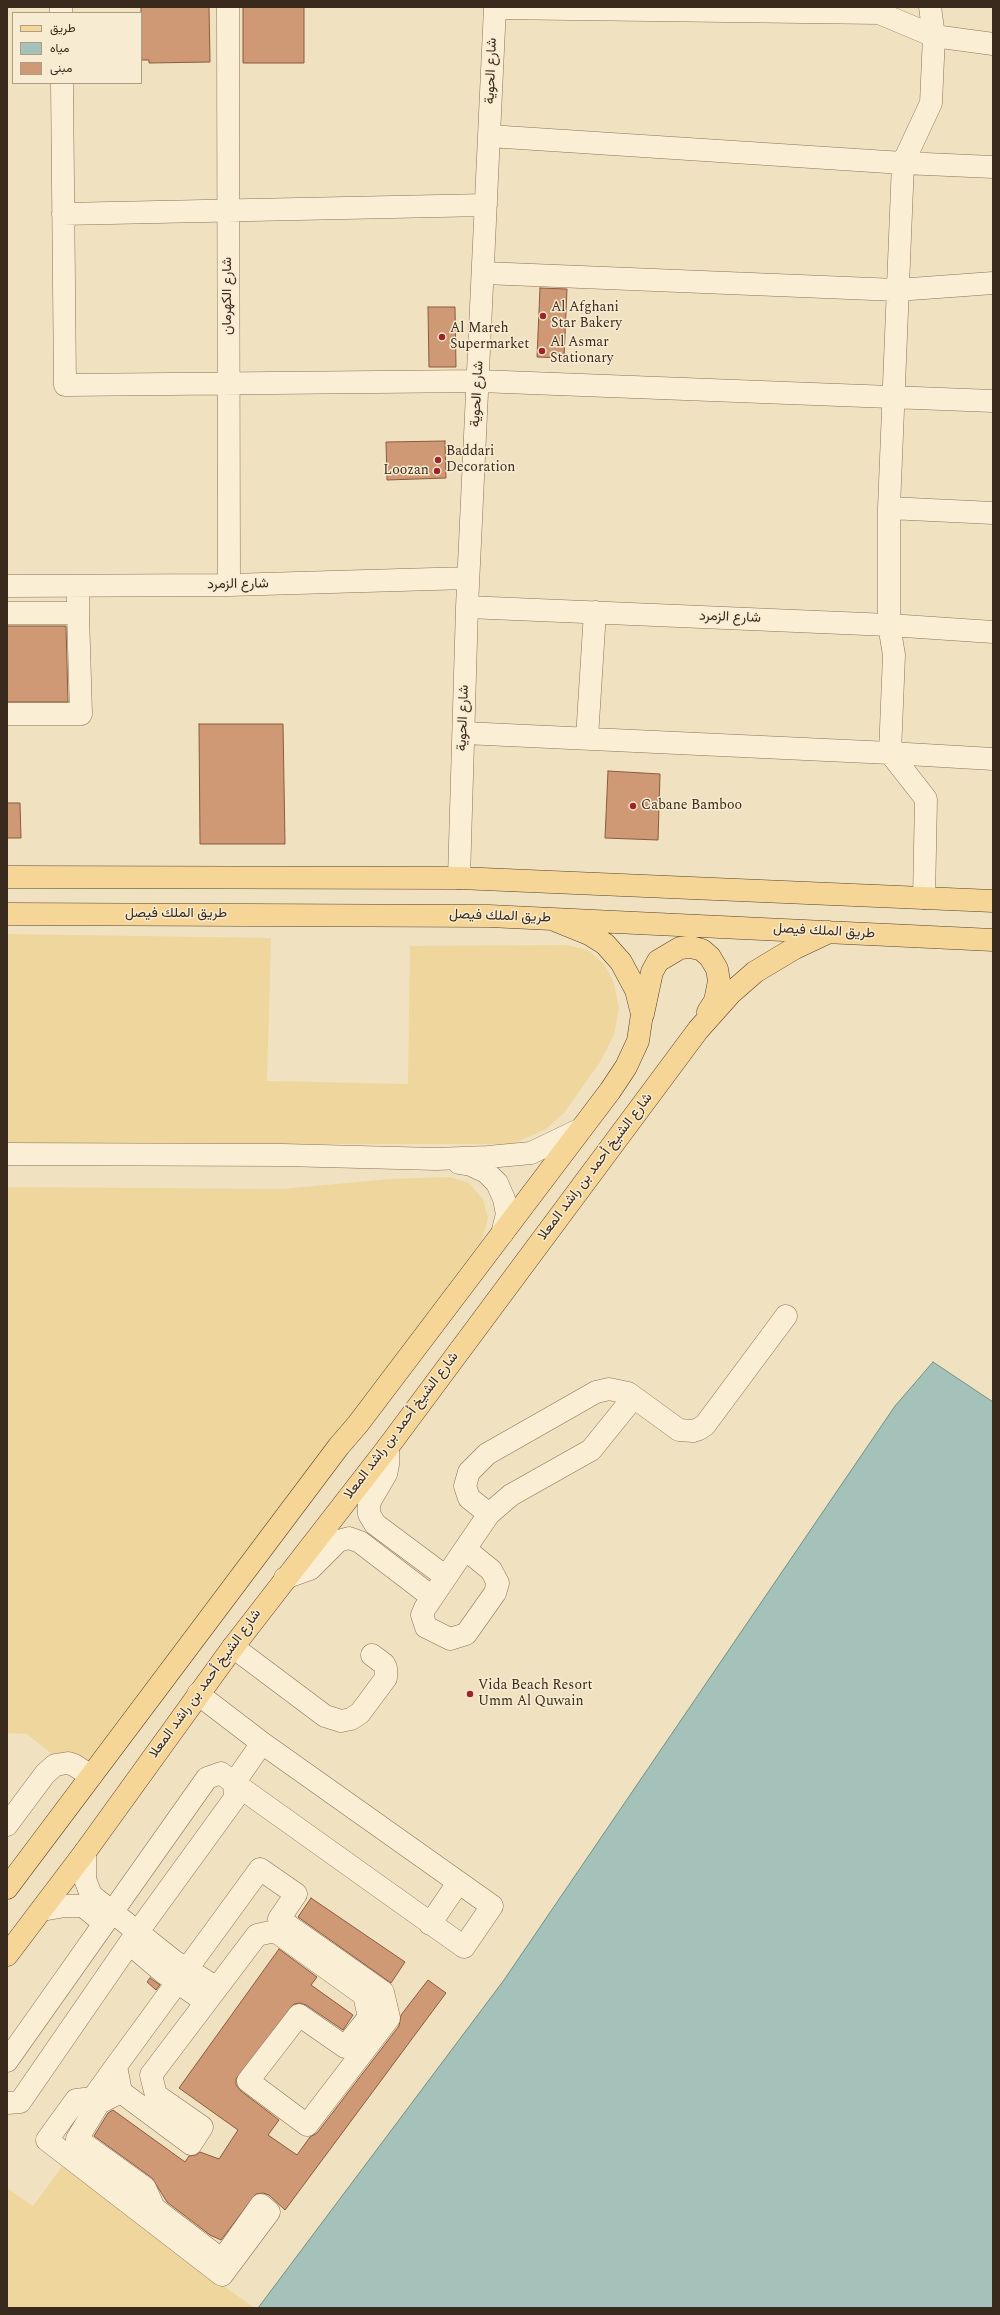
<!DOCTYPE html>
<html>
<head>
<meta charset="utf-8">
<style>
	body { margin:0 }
	#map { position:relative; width:1000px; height:2315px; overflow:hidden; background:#f0e1c1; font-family:Spectral,Vazirmatn,serif }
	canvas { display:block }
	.frame { position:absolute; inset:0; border:8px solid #3a2a1d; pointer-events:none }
	.legend { position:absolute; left:12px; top:12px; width:130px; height:72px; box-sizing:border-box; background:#f7ebd1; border:1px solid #ab9e89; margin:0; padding:5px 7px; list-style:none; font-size:12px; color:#3a2a1d }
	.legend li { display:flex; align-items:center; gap:8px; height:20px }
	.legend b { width:20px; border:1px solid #ab9e89 }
</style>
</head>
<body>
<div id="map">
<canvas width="1000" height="2315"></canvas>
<div class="frame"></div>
<ul class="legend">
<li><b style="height:5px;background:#f6d697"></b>طريق</li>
<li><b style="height:11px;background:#a4c2b9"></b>مياه</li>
<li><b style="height:11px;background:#d09975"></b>مبنى</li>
</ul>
</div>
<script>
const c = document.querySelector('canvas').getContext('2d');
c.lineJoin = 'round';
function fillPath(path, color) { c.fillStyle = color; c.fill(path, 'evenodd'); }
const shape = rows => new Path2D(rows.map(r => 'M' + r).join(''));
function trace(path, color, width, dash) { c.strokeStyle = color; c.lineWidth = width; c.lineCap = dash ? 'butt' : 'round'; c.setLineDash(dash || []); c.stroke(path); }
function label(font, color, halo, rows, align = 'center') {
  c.font = font + ' Spectral,Vazirmatn,serif'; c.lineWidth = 3; c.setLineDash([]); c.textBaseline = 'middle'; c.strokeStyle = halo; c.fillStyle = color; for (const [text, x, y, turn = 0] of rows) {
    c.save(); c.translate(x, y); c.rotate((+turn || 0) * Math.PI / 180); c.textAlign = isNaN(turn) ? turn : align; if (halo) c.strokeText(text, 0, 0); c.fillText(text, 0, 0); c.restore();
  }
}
fillPath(shape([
	[7,934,271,938,267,1081,408,1084,410,946,566,945,588,950,605,965,614,983,619,1008,614,1035,600,1062,564,1113,546,1129,512,1144,7,1144],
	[450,1177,469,1183,483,1199,488,1218,482,1240,89,1766,68,1767,27,1734,7,1733,7,1187,283,1189,389,1179],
	[64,2164,222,2285,255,2308,7,2308,7,2188,33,2206]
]), '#eed69d');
const water = shape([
	[933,1362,993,1402,993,2308,258,2308,504,1980,895,1406,933,1362]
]);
fillPath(water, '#a4c2b9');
trace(water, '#6a9187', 1);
const building = shape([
	[141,7,209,7,210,62,149,63,149,60,141,60,141,7],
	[243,7,304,7,304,63,243,63,243,7],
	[540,288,567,289,564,358,537,357,540,288],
	[428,307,455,307,456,367,429,367,428,307],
	[445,441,446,478,387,480,386,442,445,441],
	[7,626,66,626,68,702,7,702,7,626],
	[199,724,283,724,285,844,200,844,199,724],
	[608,771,660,774,658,840,605,838,608,771],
	[7,803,20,803,21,838,7,838,7,803],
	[311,1898,405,1962,391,1983,298,1917,311,1898],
	[279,1949,317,1977,311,1985,353,2015,343,2030,306,2005,300,2003,294,2004,236,2079,236,2085,241,2091,279,2120,268,2135,297,2155,310,2137,317,2133,399,2026,401,2015,428,1980,446,1993,285,2210,269,2195,263,2193,256,2194,221,2240,210,2235,167,2202,152,2178,94,2136,108,2113,113,2110,185,2162,189,2156,196,2155,200,2152,219,2159,238,2130,179,2088,279,1949],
	[150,1978,160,1985,156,1990,147,1982,150,1978]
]);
fillPath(building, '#d09975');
trace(building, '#8b5a3c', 1);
const minor = shape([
	[61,7,61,13],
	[228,7,229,585],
	[930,7,934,36,931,103,903,163,889,508,889,625,894,655,890,753,993,759],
	[495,8,879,13,934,36,993,44],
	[62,83,65,385,479,381,993,401],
	[489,136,903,163,993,167],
	[63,214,486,205],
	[484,273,897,290,993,283],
	[889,508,993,513],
	[7,586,229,585,468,578],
	[467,607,889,625,993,632],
	[7,613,78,613,78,597],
	[7,714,81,714,78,613],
	[464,733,890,753,926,799,924,898],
	[587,738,595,612],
	[459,878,467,607,495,7],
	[7,1154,283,1155,436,1159,488,1157,531,1153,581,1129],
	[459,1163,471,1165,486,1172,497,1183,504,1199,507,1214,502,1234],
	[388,1447,388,1465,386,1474,369,1503,369,1514,375,1524,446,1577],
	[489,1514,469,1498,465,1486,469,1472,487,1454,596,1392,609,1389,628,1393,679,1430,693,1431,699,1429,705,1425,786,1316],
	[465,1549,491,1570,498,1583,495,1593,466,1634,450,1639,426,1627,422,1615,425,1608,465,1549,489,1514,511,1495,591,1450,633,1398],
	[285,1578,310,1569,338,1541,349,1538,360,1542,432,1597],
	[233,1647,325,1716,341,1721,351,1719,360,1713,386,1678,386,1668,384,1664,372,1655],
	[198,1694,262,1743,492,1906,464,1947,234,1783,262,1743],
	[7,1825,45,1774,55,1765,68,1763,74,1765,91,1776],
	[85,1852,85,1879,91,1895,174,1961,217,1988],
	[260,1869,296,1894,279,1919,383,1992,389,2018,307,2125,248,2081,299,2015,345,2047,369,2017,364,1995,275,1931,257,1935,151,2075,156,2095,202,2127,191,2144,121,2092,116,2066,260,1869],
	[42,1910,65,1906,83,1906,104,1923],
	[430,1924,458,1883],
	[137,1950,164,1973,206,2002],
	[7,2061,207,1778,221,1773,234,1783,235,1798,129,1944,20,2102,7,2103],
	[116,2066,93,2098,76,2100,47,2140,222,2275,269,2212,261,2205,222,2260,154,2208,145,2188,77,2139,99,2103,121,2092]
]);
const major = shape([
	[7,877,459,878,993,901],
	[7,914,489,916,993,940],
	[643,1014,652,972,658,961,680,948,691,947,702,950,710,957,717,969,719,981,715,1001,708,1012],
	[7,1888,339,1446,358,1424,610,1091,626,1067,638,1041,642,1014,636,990,621,962,605,944,589,934,552,919],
	[7,1955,85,1852,233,1647,388,1447,698,1030,731,993,755,972,795,948,829,932]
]);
trace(minor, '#8b7258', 23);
trace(major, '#58402c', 23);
trace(minor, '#faeed5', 22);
trace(major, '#f6d697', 22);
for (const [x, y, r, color] of [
	[543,316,4,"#9d2428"],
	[442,337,4,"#9d2428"],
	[542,351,4,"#9d2428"],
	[438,460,4,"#9d2428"],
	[437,471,4,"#9d2428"],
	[633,806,4,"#9d2428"],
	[470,1694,4,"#9d2428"]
]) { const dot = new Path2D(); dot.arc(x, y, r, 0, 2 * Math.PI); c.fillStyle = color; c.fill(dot); trace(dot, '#f7ebd1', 1.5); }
label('14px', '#3a2a1d', '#f7ebd1', [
	["شارع الحوية",492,71,-88],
	["شارع الكهرمان",228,296,-90],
	["شارع الحوية",478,394,-87],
	["شارع الزمرد",238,585,-1],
	["شارع الزمرد",730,618,2],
	["شارع الحوية",464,718,-88],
	["طريق الملك فيصل",176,914],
	["طريق الملك فيصل",500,917,2],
	["طريق الملك فيصل",824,932,3],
	["شارع الشيخ أحمد بن راشد المعلا",596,1167,-53],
	["شارع الشيخ أحمد بن راشد المعلا",402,1426,-53],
	["شارع الشيخ أحمد بن راشد المعلا",206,1684,-54]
]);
label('14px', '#3a2a1d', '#f7ebd1', [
	["Al Afghani",551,308],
	["Star Bakery",551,324],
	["Al Mareh",450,329],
	["Supermarket",450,345],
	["Al Asmar",550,343],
	["Stationary",550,359],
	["Baddari",446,452],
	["Decoration",446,468],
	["Loozan",429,471,"right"],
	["Cabane Bamboo",641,806],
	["Vida Beach Resort",478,1686],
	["Umm Al Quwain",478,1702]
], 'left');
</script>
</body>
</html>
